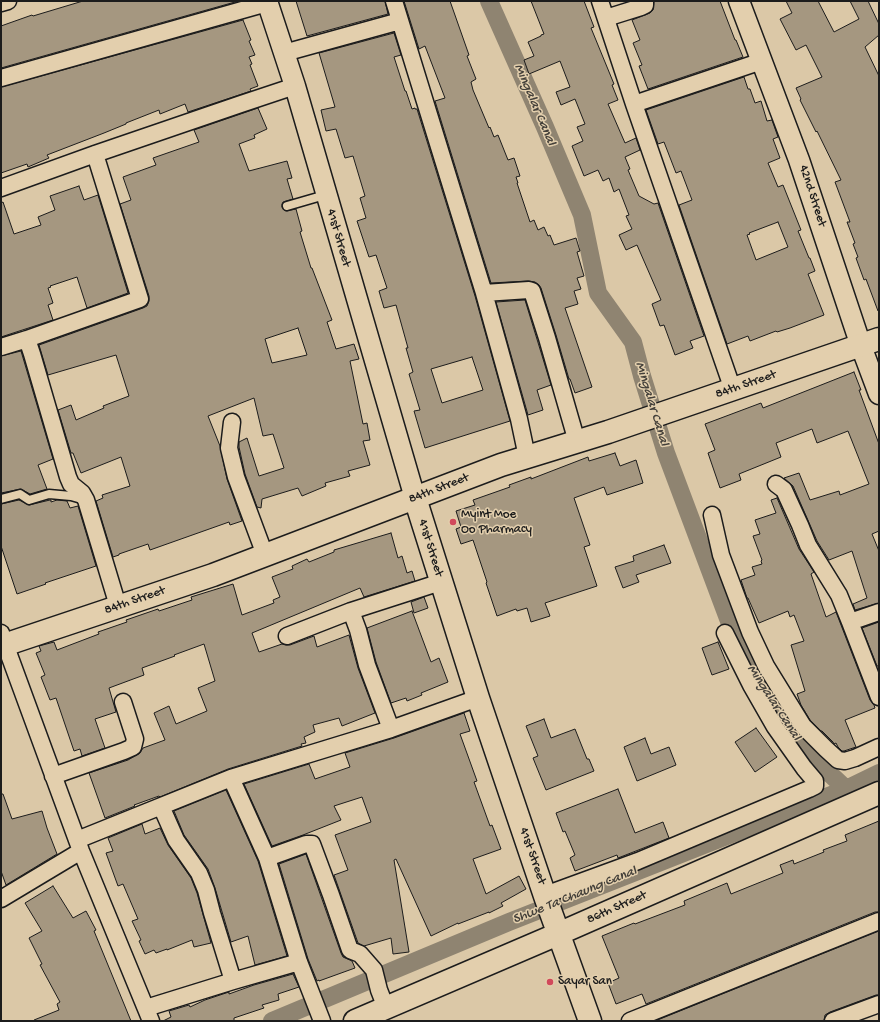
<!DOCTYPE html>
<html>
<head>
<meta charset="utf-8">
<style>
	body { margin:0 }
	#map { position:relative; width:880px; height:1022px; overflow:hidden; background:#dbc8a7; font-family:"Gochi Hand",sans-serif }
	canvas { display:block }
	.frame { position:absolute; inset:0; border:2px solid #1c1c1c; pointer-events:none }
</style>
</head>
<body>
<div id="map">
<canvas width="880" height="1022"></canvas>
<div class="frame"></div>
</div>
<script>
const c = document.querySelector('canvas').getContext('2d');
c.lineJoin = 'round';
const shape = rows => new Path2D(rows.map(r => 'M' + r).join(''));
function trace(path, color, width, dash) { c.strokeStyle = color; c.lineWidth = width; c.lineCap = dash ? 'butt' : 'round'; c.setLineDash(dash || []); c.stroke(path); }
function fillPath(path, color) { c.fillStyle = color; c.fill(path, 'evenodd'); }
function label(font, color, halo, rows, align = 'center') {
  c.font = font + ' "Gochi Hand",sans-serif'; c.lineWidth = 3; c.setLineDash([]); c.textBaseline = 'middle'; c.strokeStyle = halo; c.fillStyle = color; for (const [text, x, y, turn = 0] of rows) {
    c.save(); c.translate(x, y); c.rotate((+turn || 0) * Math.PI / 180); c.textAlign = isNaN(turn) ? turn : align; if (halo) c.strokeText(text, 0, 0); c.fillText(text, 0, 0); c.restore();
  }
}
trace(shape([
	[489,1,545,127,582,215,598,293,633,342,642,376,666,453,741,653,792,738,846,789],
	[272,1021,509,922,846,789,879,773]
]), '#8f8471', 18);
const building = shape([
	[83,1,235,1,235,2,1,68,1,26,32,15,33,16,83,1],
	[296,1,385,1,388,14,307,36,296,1],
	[404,1,450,1,469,55,467,56,476,79,471,82,473,90,489,128,490,127,494,137,498,135,508,160,514,158,520,176,516,177,518,183,517,183,530,222,534,220,538,230,544,227,548,236,550,235,554,245,576,238,580,251,577,252,584,276,577,278,581,289,574,291,578,304,565,308,592,387,575,393,570,379,569,379,556,335,541,288,539,285,535,282,528,281,491,283,435,101,445,98,425,46,419,49,404,1],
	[531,1,584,1,594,27,591,28,614,84,612,85,618,100,608,104,625,143,636,138,640,150,625,157,630,169,628,170,639,196,654,204,658,203,704,336,690,341,693,348,675,355,664,325,660,326,652,304,661,300,637,245,626,250,619,235,632,229,626,216,629,215,619,189,614,192,609,178,603,181,598,170,584,176,572,146,583,141,577,127,585,124,575,99,561,105,556,92,570,87,560,61,529,74,524,60,534,56,528,42,541,36,541,35,544,34,531,1],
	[654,1,720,1,735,40,736,40,743,57,648,89,639,66,642,65,633,43,640,40,632,20,650,13,653,10,654,1],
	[786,1,818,1,834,32,859,19,850,1,868,1,879,24,879,35,865,47,879,76,879,310,878,311,866,279,864,280,856,258,858,257,853,244,855,243,847,222,850,222,835,182,841,180,817,131,816,132,800,100,801,99,796,88,822,77,806,45,796,50,780,19,792,13,786,1],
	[243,20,251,40,249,41,255,55,249,57,252,64,250,65,258,86,250,89,251,91,188,112,185,104,160,114,159,110,126,123,126,124,104,133,47,155,49,158,28,167,27,164,1,173,1,87,243,20],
	[394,33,401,55,394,57,405,91,406,91,412,109,415,108,415,109,417,109,475,296,510,421,425,448,414,411,420,410,409,374,413,372,406,348,408,348,396,305,384,308,379,291,387,288,376,255,369,257,357,221,366,218,360,198,365,196,353,156,345,158,336,129,326,131,321,110,335,107,319,53,394,33],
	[472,357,483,390,442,403,431,369,472,357],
	[744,77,748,89,750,89,755,103,761,101,767,121,772,120,778,137,773,139,780,158,768,163,778,187,783,185,801,230,798,231,809,258,810,258,815,271,808,274,824,315,790,328,777,332,776,331,750,341,748,336,727,344,679,205,692,200,681,171,676,173,664,142,658,144,646,110,744,77],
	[778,222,788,247,756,260,747,235,750,234,749,233,778,222],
	[258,108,267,129,254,135,255,138,239,144,249,171,287,161,292,178,287,179,293,199,283,202,282,204,282,207,284,210,286,211,296,209,302,231,300,232,311,268,312,268,332,320,327,322,336,349,354,344,359,359,350,361,363,424,367,423,370,440,363,441,370,465,348,471,350,476,325,483,326,486,302,496,298,488,262,499,261,508,257,507,245,474,239,447,239,442,247,438,259,476,284,468,273,434,263,436,254,398,208,416,220,446,227,479,242,521,230,525,229,522,150,550,148,544,119,554,119,555,113,557,96,501,103,498,102,495,130,486,121,457,81,473,73,453,71,453,58,410,71,405,76,420,104,408,103,406,129,396,116,355,48,375,39,345,143,308,147,306,149,301,149,296,120,204,131,200,123,177,156,165,153,158,199,142,194,130,258,108],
	[298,328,307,355,272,363,265,339,298,328],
	[79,186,84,200,98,195,128,293,87,308,77,277,50,286,51,287,48,288,53,303,48,305,53,320,1,337,1,203,3,202,14,234,41,225,38,217,55,210,50,196,79,186],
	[525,300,551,385,537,390,543,410,528,415,496,302,525,300],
	[21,351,53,459,38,465,47,489,30,494,21,489,1,493,1,356,21,351],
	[854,372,861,390,859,390,879,444,879,531,872,534,879,551,879,603,855,610,853,604,867,598,852,551,829,560,817,541,793,486,784,478,799,473,810,500,839,491,840,495,869,484,848,431,817,443,812,429,776,443,781,457,739,474,741,480,720,488,708,453,715,450,705,424,761,403,763,408,854,372],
	[615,453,620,466,636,460,643,483,607,495,604,487,574,498,590,545,584,547,597,586,545,603,550,616,531,622,527,608,517,611,516,609,497,616,486,583,487,582,473,540,461,544,456,529,461,527,456,511,475,505,473,500,510,487,509,485,531,477,531,479,588,457,589,461,615,453],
	[777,498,799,549,814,572,811,574,826,617,836,612,870,700,874,705,875,708,845,720,856,747,844,751,842,751,838,747,836,743,834,744,833,742,822,731,821,731,810,720,801,705,797,694,805,691,791,645,804,641,794,615,790,617,788,611,759,623,748,598,747,598,741,580,755,575,752,567,762,564,761,561,762,560,753,536,760,534,755,520,776,513,771,500,777,498],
	[19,500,29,505,50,500,51,500,51,502,57,500,67,501,70,508,78,506,96,566,45,583,46,584,17,594,1,546,1,504,19,500],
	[391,533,398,558,402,556,407,573,412,571,415,581,364,597,360,588,252,633,259,652,282,644,286,645,290,645,314,636,317,647,349,635,358,668,375,713,342,726,339,718,313,725,315,732,304,737,306,743,301,744,302,746,228,769,160,797,159,796,134,805,135,806,105,818,89,773,128,760,140,753,143,748,165,740,154,713,169,706,176,724,207,711,198,688,215,681,204,644,174,655,175,656,142,668,144,675,109,688,116,712,95,719,105,748,82,756,80,749,74,751,56,698,50,700,41,677,45,675,36,653,41,651,39,646,54,642,57,650,99,634,98,632,127,622,126,620,158,609,159,611,192,600,191,597,233,584,242,615,274,603,273,600,280,597,272,577,293,569,292,566,307,559,309,562,334,552,334,550,391,533],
	[664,545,671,563,636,575,639,582,623,588,615,567,634,561,633,556,664,545],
	[424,597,428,608,414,613,411,602,424,597],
	[412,611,431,662,439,658,448,682,421,693,422,695,407,701,406,698,391,703,376,662,367,628,412,611],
	[879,622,879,666,877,666,862,628,879,622],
	[718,642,729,669,712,675,702,648,718,642],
	[464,713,470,731,460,734,477,781,474,782,490,826,492,825,501,849,473,859,486,894,519,876,526,889,501,903,503,906,489,913,489,912,458,924,458,923,431,936,396,859,394,860,409,952,393,954,391,938,364,946,358,943,334,875,348,870,335,835,371,822,362,797,334,806,341,820,303,835,272,846,244,784,309,764,315,779,350,767,345,753,394,738,464,713],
	[544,719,551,738,575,729,587,759,589,759,594,771,546,790,533,758,538,756,526,726,544,719],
	[756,728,777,757,755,772,735,742,756,728],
	[645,738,651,754,669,747,676,765,637,781,624,747,645,738],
	[618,789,635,833,663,822,669,838,618,858,617,855,575,871,570,858,575,855,565,831,563,832,556,813,618,789],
	[226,790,258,861,287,956,255,965,248,936,231,942,215,888,208,869,184,835,174,811,226,790],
	[1,794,3,794,12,819,42,811,47,828,57,854,6,885,1,871,1,794],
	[879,821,879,912,875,912,646,1004,642,994,616,1004,608,983,619,978,602,936,634,923,635,924,685,905,684,901,727,883,731,894,783,873,780,865,793,860,794,864,824,852,823,850,847,841,845,835,879,821],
	[142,824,145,834,160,828,168,845,191,878,197,893,211,943,194,947,192,940,167,950,167,949,156,953,154,950,145,954,139,941,141,940,132,921,138,919,123,884,118,886,106,853,113,851,108,838,142,824],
	[306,854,341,953,343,957,352,961,355,968,319,981,319,980,317,981,308,959,279,864,306,854],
	[53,886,73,918,86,911,96,930,94,931,131,1021,34,1021,34,1020,59,1010,57,1004,60,1002,40,965,42,964,29,938,42,931,25,903,53,886],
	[879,931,879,995,876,995,830,1012,825,1015,824,1021,655,1021,879,931],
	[293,974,299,987,278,994,279,1000,262,1005,264,1008,234,1018,234,1021,163,1021,171,1017,169,1011,189,1005,190,1007,205,1000,229,992,229,994,254,985,293,974]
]);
fillPath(building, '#a59780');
trace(building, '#1c1c1c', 1);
const service = shape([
	[287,206,325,195],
	[1,499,20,494,29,500,49,494,71,496,85,500]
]);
const minor = shape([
	[394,1,484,293,519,419,527,457],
	[600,1,634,104,733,390],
	[1,3,8,1],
	[606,18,641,7,645,5,645,1],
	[284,53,400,21],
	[1,78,267,3],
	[634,104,762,61],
	[1,188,95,154,241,104,295,86],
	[484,293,529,290,532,291,547,338,577,442],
	[27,339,140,299,95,154],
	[1,347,27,339,32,354,68,477,71,484,82,493,86,500,118,606],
	[232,422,229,448,236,477,265,555],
	[776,484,784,490,800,525,808,545,839,595,850,622,879,697],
	[712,515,721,555,750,632,766,666,803,726,826,749,838,760,845,761,855,758,879,747],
	[850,622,879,612],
	[1,633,81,851,151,1021],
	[287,636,351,611],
	[391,729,367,665,358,630,351,611,441,582],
	[53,776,124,751,133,747,135,739,123,702],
	[231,778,267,858,299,962,322,1021],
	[161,806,176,840,199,873,206,890,212,913,233,981],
	[77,840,231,778,391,729,478,698],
	[267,858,306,844,312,844,331,895,350,950,360,954,374,970,379,990,386,1008],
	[545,895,638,861,809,789,815,786,815,781,804,768,775,727,751,685,725,633],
	[1,899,81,851],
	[146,1008,233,981,299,962],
	[630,1021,879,921],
	[833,1021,879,1004]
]);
const tertiary = shape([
	[267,1,295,86,415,498],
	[739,1,799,160,861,346,879,394]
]);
const secondary = shape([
	[415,498,478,698,546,899,590,1021],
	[355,1021,558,934,879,793]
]);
const primary = shape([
	[1,646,213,575,501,465,608,432,879,339]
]);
trace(service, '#1c1c1c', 11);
trace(minor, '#1c1c1c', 19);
trace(tertiary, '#1c1c1c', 23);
trace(secondary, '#1c1c1c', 25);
trace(primary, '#1c1c1c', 25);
trace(service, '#e3cfad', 8);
trace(minor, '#e3cfad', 16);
trace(tertiary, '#e3cfad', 20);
trace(secondary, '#e3cfad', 22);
trace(primary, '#e3cfad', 22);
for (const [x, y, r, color] of [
	[453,522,4,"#d1495b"],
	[550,982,4,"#d1495b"]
]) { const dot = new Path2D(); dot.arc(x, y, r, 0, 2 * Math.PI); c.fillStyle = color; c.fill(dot); trace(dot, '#e3cfad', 1.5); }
label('13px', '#1c1c1c', '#e3cfad', [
	["42nd Street",812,196,72],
	["41st Street",338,238,74],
	["84th Street",746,385,-19],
	["84th Street",439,489,-21],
	["41st Street",430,548,73],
	["84th Street",135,601,-19],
	["41st Street",532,856,71],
	["86th Street",617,908,-24]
]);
label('13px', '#1c1c1c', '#e3cfad', [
	["Myint Moe",461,515],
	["Oo Pharmacy",461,530],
	["Sayar San",558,982]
], 'left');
label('italic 14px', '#44403a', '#e3cfad', [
	["Mingalar Canal",534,105,67],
	["Mingalar Canal",651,404,73],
	["Mingalar Canal",773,703,57],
	["Shwe Ta Chaung Canal",575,896,-22]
]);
</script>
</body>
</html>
